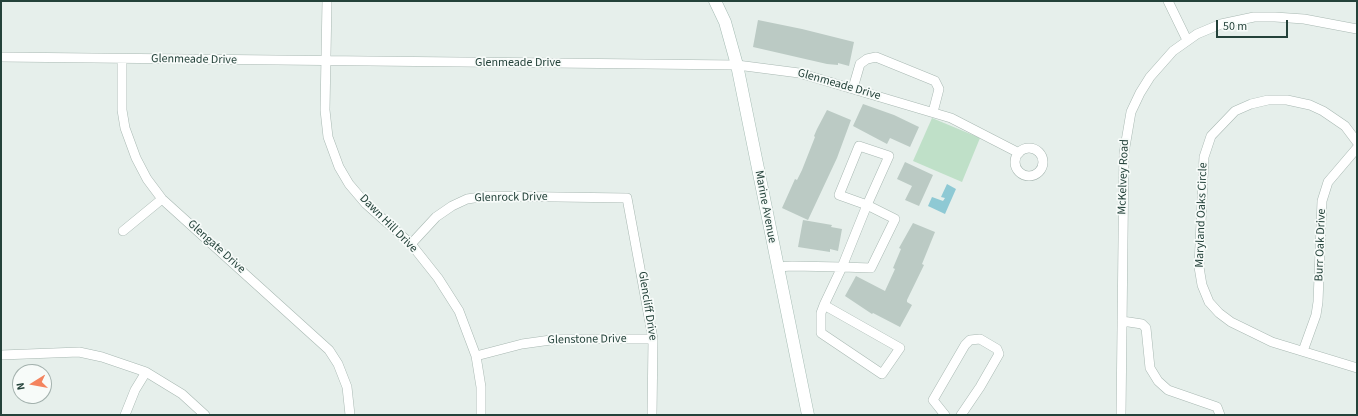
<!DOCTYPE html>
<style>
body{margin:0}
#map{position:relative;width:1358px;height:416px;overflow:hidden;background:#e6efeb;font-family:"Source Sans 3",sans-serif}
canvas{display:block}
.frame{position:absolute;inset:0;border:2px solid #24423a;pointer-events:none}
.north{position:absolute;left:12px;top:364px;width:40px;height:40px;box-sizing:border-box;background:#f7fbf9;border:1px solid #a3b1ad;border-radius:50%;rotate:259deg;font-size:11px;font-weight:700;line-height:16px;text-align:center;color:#24423a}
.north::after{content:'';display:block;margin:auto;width:14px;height:18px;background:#f4845f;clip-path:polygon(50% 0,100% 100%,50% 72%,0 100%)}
.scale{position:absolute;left:1216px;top:20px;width:72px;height:18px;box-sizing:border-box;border:2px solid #24423a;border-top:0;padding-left:5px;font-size:12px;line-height:14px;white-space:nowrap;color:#24423a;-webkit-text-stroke:3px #f7fbf9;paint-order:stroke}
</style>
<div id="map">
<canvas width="1358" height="416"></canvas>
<div class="frame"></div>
<div class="north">N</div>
<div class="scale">50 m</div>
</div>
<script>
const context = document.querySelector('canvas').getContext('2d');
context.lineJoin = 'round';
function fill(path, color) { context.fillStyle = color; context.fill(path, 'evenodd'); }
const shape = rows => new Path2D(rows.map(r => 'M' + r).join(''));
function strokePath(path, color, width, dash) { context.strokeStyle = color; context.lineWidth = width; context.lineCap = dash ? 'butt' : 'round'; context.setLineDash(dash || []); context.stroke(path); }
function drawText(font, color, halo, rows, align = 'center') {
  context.font = font + ' "Source Sans 3",sans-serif'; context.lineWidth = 3.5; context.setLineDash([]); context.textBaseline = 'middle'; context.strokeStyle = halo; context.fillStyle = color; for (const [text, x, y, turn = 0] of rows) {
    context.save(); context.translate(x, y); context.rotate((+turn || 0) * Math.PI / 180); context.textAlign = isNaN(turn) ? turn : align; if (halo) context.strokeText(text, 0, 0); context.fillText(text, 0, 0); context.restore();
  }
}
fill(shape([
 [932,118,980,138,962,182,913,161]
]), '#bfe0c8');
fill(shape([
 [947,184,956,189,945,214,928,206,932,197,943,201,945,198,941,197]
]), '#8ec9d4');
fill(shape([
 [758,20,802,29,854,42,849,66,838,63,838,65,827,64,753,47],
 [863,104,894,115,919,127,910,147,890,138,887,144,853,126],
 [827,110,851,120,837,158,808,220,782,208,795,179,797,180,802,170,815,137,814,136,817,129],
 [905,162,933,175,919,206,905,200,912,186,897,179],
 [803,220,832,225,831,227,842,229,838,251,830,249,830,252,798,247],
 [913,223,935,232,922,264,924,265,907,300,907,302,912,305,900,327,873,313,872,314,845,296,856,276,885,291,895,269,893,268,901,249,899,248]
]), '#bbcac4');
const minor = shape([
 [327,1,325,110,328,137,339,167,349,184,366,204,411,244,438,278,459,311,476,356,481,387,481,415],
 [1168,1,1187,40],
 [1,57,737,65,799,73,951,118,1019,153],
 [122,60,122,110,125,128,136,158,147,179,162,199,329,350,338,364,347,387,350,415],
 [853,88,860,64,867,59,876,57,935,81,939,89,933,112],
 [1357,142,1345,126,1323,111,1310,105,1287,100,1268,100,1251,104,1235,111,1211,136,1204,157,1199,267,1202,285,1209,302,1219,313,1231,322,1272,342,1357,368],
 '1015 162a14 14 0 1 1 28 0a14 14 0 1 1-28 0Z',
 [123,231,162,199],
 [411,244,436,217,452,206,467,199,488,196,627,198,653,339,652,415],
 [777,267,792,266,842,267,871,268,895,219,867,205,889,156,859,146,839,195,867,205,842,267,824,305,821,313,821,333,882,374,900,348,824,305],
 [1122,321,1142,324,1146,328,1150,368,1158,381,1168,390,1217,407,1220,415],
 [1303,351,1316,315,1318,302,1322,201,1328,182,1357,148],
 [1,355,79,352,102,357,146,372,182,394,205,415],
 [476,356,522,344,558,339,653,339],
 [125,415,135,390,146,372],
 [945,415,933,400,965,345,970,340,980,339,997,349,999,354,980,387,961,415],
 [1121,415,1124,153,1131,112,1140,93,1150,77,1173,51,1197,34,1221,24,1254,17,1275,17,1304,19,1357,29]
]);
const secondary = shape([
 [715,1,725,22,737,65,808,415]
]);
strokePath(minor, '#a8b8b2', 10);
strokePath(secondary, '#a4bbb3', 13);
strokePath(minor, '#fff', 9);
strokePath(secondary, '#fff', 12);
drawText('12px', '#24423a', '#f7fbf9', [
 ["Glenmeade Drive",194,60,1],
 ["Glenmeade Drive",518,63],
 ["Glenmeade Drive",839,85,16],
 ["McKelvey Road",1124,177,-88],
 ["Glenrock Drive",511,198,-1],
 ["Marine Avenue",765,207,79],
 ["Maryland Oaks Circle",1202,215,-88],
 ["Dawn Hill Drive",388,224,45],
 ["Burr Oak Drive",1321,245,-88],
 ["Glengate Drive",216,247,42],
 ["Glencliff Drive",647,306,81],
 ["Glenstone Drive",587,340,-1]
]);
</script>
